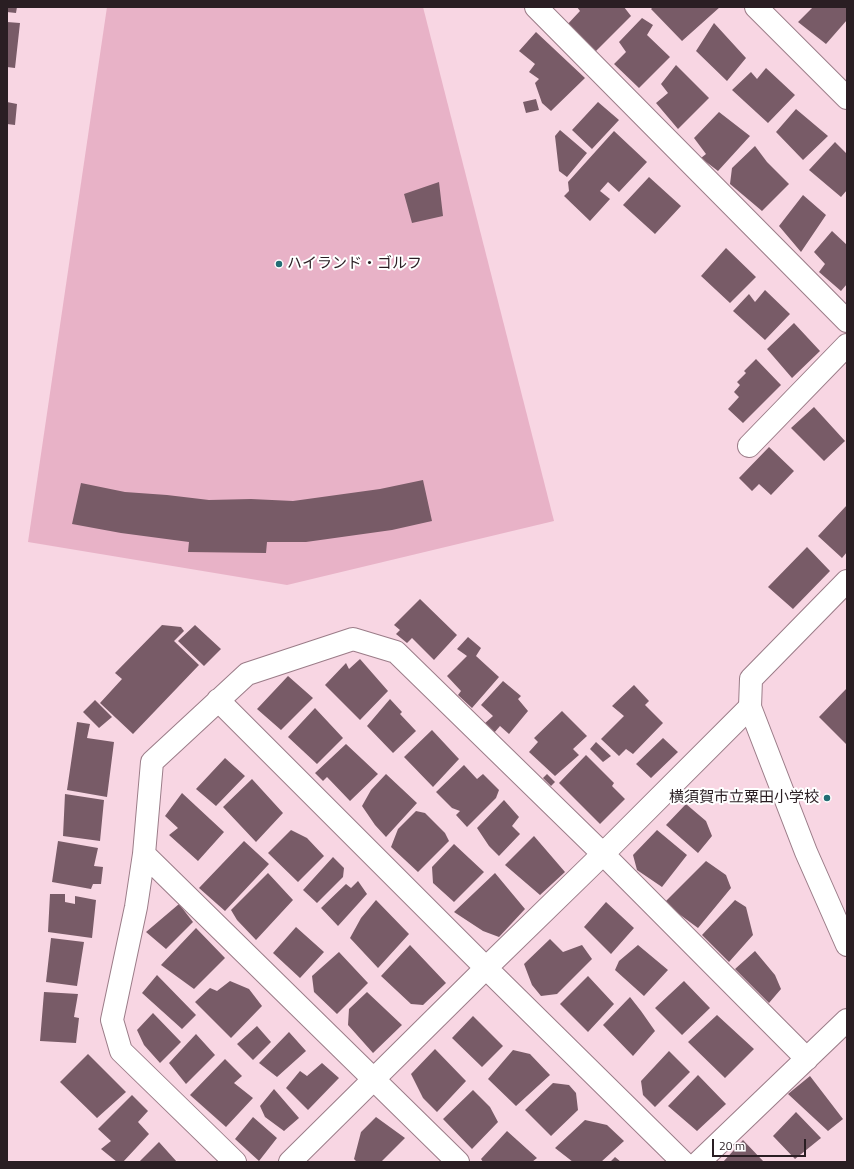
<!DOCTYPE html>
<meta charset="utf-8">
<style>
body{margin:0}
#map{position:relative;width:854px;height:1169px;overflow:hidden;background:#f8d6e3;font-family:"Titillium Web",sans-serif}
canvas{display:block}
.frame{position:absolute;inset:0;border:8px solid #2a1e23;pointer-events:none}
.scale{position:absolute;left:712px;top:1139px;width:94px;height:18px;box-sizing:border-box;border:2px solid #2a1e23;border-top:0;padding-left:5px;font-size:12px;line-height:14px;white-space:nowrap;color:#2a1e23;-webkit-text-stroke:3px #fff;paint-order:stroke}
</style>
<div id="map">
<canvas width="854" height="1169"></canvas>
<div class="frame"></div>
<div class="scale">20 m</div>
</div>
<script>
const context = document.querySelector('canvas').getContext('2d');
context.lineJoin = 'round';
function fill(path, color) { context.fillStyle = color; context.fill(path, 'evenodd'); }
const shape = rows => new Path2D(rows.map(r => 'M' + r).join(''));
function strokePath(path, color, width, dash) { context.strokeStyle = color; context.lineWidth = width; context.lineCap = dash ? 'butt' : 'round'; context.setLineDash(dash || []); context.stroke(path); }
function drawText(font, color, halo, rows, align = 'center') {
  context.font = font + ' "Titillium Web","Noto Sans JP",sans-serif'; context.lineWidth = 4; context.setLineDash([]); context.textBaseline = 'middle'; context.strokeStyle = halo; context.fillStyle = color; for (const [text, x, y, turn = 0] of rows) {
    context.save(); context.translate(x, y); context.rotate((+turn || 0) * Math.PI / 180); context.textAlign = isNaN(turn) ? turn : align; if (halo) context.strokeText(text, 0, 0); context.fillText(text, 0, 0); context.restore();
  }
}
fill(shape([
 [107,7,423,7,554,521,287,585,28,542]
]), '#e8b2c7');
fill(shape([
 [7,7,17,7,16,13,7,12],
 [577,7,624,7,631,16,595,52,565,27,580,11],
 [653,7,720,7,682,41,651,9],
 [813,7,847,8,847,20,826,44,798,22],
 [642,18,653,25,647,35,670,57,639,88,614,64,626,52,619,42],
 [7,22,20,23,15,68,7,67],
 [714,23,746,58,727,81,696,51],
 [536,32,585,78,551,111,542,103,535,83,539,79,529,72,535,64,519,51],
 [676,65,709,98,678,129,656,103,668,93,661,84],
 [766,68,795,95,768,123,732,90,751,72,757,79],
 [536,99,539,110,526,113,523,102],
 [7,102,17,104,15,125,7,124],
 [598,102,619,120,592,149,572,130],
 [796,109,828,136,803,160,776,132],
 [719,112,750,136,718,171,701,158,706,154,694,138],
 [560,130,587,153,567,177,559,171,555,136],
 [614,131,647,162,619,192,608,182,600,191,610,199,590,221,564,196,569,191,568,182],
 [835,142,847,154,847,190,841,197,809,170],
 [755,146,767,162,789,184,762,211,730,184,732,168],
 [649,177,681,206,655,234,623,205],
 [439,182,443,216,412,223,404,194],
 [803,195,826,215,801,252,779,226],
 [832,231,847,245,847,284,841,291,819,272,825,264,814,252],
 [726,248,756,277,730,303,701,276],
 [765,290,790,314,765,340,733,311,749,294,755,302],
 [794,323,820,351,792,378,767,349],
 [756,359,781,385,743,423,728,409,739,397,734,392,740,385,737,382,746,373,744,371],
 [814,407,845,441,824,461,791,428],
 [769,447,794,471,771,495,759,484,752,491,739,478],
 [423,480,432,521,392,530,306,542,267,542,266,553,188,552,189,542,121,533,72,524,81,483,125,492,167,495,209,500,251,499,293,501,380,489],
 [847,505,847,552,842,558,818,536],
 [807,547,830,571,793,609,768,587],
 [420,599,457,635,434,660,412,638,407,643,396,634,400,630,394,625],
 [162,625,181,627,184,631,174,641,199,665,133,734,100,703,122,679,115,673],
 [195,625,221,649,204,666,178,641],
 [468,637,481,648,476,656,499,677,472,708,458,695,461,691,447,676,467,656,457,649],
 [360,659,388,691,360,720,325,685,346,663,349,669],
 [288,676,313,698,281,730,257,709],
 [503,681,521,696,518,699,528,711,509,734,500,726,494,733,484,724,493,716,481,705],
 [634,685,649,701,645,705,663,723,633,754,626,749,619,756,601,739,624,716,612,706],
 [847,688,847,745,819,717],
 [390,699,402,712,400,714,416,731,393,753,367,726],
 [95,700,112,717,99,728,83,712],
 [315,708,343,738,317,764,288,737],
 [562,711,587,736,573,749,579,755,555,776,529,752,538,742,534,738],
 [77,722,90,724,87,738,114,742,107,797,67,790],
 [432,730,459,759,433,787,404,757],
 [663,738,678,752,651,778,636,764],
 [596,742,611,756,603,762,590,749],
 [346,744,378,774,350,801,327,777,323,781,315,773],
 [586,755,614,783,612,786,625,799,600,824,559,783],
 [225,758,245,776,216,806,196,789],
 [464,765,477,779,483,774,499,790,496,798,467,827,456,815,460,811,452,808,436,792],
 [386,774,417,803,386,837,375,825,362,806,371,790],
 [547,774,555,782,551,786,543,778],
 [252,779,283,813,256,842,223,807],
 [182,793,224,832,198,861,169,835,178,828,165,816],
 [65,794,104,800,100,841,63,836],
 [504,800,519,817,512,826,520,834,499,856,489,846,477,828],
 [686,804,706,821,712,836,698,853,666,825],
 [416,811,425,813,445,833,449,841,418,872,391,847,398,829],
 [291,830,307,838,324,856,298,882,268,853],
 [657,830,687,855,662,887,637,870,633,855],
 [534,836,565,872,540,895,505,865],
 [58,841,98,848,94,866,103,867,101,884,93,884,91,889,52,882],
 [244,841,269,864,225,911,199,888],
 [454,844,484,872,454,902,433,883,432,867],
 [333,857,344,868,343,877,317,903,303,890],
 [706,861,726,875,731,888,698,928,664,903],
 [268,873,293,900,256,940,237,920,231,910],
 [495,873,525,909,499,937,483,931,454,912],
 [358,881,367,894,338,926,321,908,346,884,351,888],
 [50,894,65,894,65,902,75,904,75,896,96,900,92,938,48,932],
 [376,900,409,934,378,968,350,938,361,918],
 [735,900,746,907,753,935,729,962,702,935],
 [606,902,634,928,611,954,584,927],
 [179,904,193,922,166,949,146,932],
 [296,927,324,952,300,978,273,953],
 [196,928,225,958,194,989,161,965],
 [51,938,84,942,77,986,46,982],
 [550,939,563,952,582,945,592,959,557,994,541,996,532,985,524,964],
 [410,945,446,983,423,1005,411,1004,381,976],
 [638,945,668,970,644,996,615,970,619,961],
 [755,951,775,975,781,989,769,1003,735,969],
 [339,952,368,983,337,1014,314,992,312,976],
 [157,975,196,1015,182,1029,142,993],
 [588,976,614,1004,588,1032,560,1004],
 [230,981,249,989,262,1006,231,1038,195,1002,210,988,217,991],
 [684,981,710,1008,682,1035,655,1008],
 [44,992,78,994,74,1017,79,1018,76,1043,40,1041],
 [367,992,402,1025,373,1053,348,1025,349,1009],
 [630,997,641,1011,655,1031,633,1056,603,1025],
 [153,1013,181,1042,160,1063,144,1045,137,1030],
 [717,1015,754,1049,725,1078,688,1042],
 [473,1016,503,1046,482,1067,452,1038],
 [257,1026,271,1042,253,1060,237,1044],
 [289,1032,306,1051,277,1077,259,1063],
 [196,1034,215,1055,186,1084,169,1063],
 [435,1049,466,1081,437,1112,423,1098,411,1074],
 [513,1050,530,1054,550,1075,516,1106,488,1079],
 [669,1051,690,1072,655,1107,643,1095,641,1081],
 [88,1054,126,1092,97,1118,60,1082],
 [225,1059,242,1076,234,1083,253,1098,226,1127,190,1095],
 [322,1063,339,1078,308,1110,286,1088,300,1071,307,1076],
 [698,1075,726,1104,697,1131,668,1106],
 [810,1076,843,1119,828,1131,788,1094],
 [553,1083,569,1085,576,1093,578,1110,551,1136,525,1110],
 [274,1089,299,1118,284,1131,265,1117,260,1106],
 [473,1090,490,1107,498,1122,472,1149,443,1119],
 [132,1095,148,1111,138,1122,149,1134,123,1162,117,1162,101,1149,111,1141,98,1129],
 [796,1112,821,1138,795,1159,773,1136],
 [253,1117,277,1138,259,1161,235,1139],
 [376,1117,405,1138,381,1162,357,1162,354,1159,361,1132],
 [585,1120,607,1125,624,1141,601,1162,573,1162,555,1148],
 [507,1131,537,1158,532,1162,483,1162,481,1159],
 [743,1140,764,1162,723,1162],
 [159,1142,177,1162,139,1162],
 [615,1157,621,1162,610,1162]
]), '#785b67');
const minor = shape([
 [536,7,847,321],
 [756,7,847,98],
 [749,446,847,345],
 [218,700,486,968,683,1162],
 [144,854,458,1162],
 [235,1162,121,1051,112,1020,136,907,144,854,152,762,247,674,353,639,396,652,603,854,807,1059],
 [290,1162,486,968,603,854,750,707],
 [699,1162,847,1020]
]);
const tertiary = shape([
 [847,581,751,679,750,707,806,852,847,945]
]);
strokePath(minor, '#9b7c88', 24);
strokePath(tertiary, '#9b7c88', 24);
strokePath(minor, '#fff', 22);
strokePath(tertiary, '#fff', 22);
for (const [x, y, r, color] of [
 [279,264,4,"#226d74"],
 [827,798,4,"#226d74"]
]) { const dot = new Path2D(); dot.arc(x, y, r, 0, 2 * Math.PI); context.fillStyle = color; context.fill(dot); strokePath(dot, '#fff', 1.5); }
drawText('15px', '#2a1e23', '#fff', [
 ["ハイランド・ゴルフ",287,264],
 ["横須賀市立粟田小学校",819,798,"right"]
], 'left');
</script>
